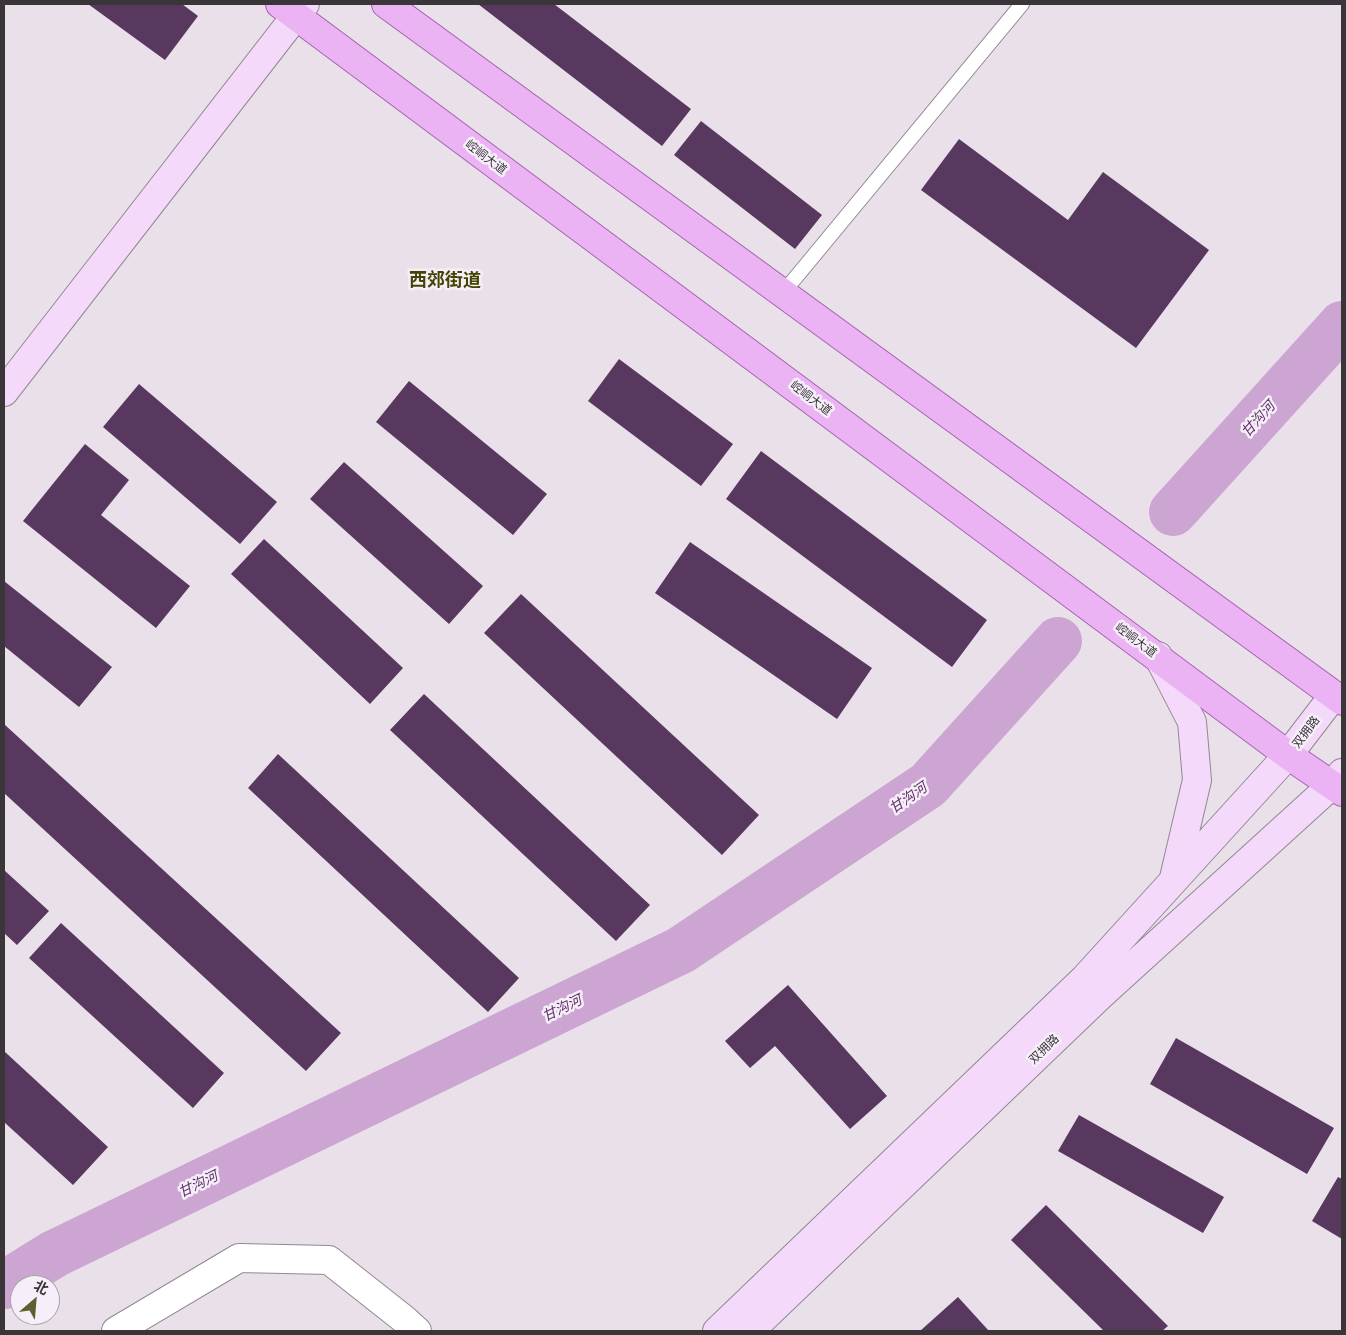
<!DOCTYPE html>
<meta charset="utf-8">
<style>
body{margin:0}
#map{position:relative;width:1346px;height:1335px;overflow:hidden;background:#e9e0ea;font-family:Barlow,"Noto Sans SC",sans-serif}
canvas{display:block}
.frame{position:absolute;inset:0;border:5px solid #393539;pointer-events:none}
.north{position:absolute;left:10px;top:1275px;width:50px;height:50px;box-sizing:border-box;background:#f6eef8;border:1px solid #aaa4ac;border-radius:50%;rotate:27deg;font-size:14px;font-weight:700;line-height:20px;text-align:center;color:#393539}
.north::after{content:'';display:block;margin:auto;width:18px;height:22px;background:#5d602e;clip-path:polygon(50% 0,100% 100%,50% 72%,0 100%)}
</style>
<div id="map">
<canvas width="1346" height="1335"></canvas>
<div class="frame"></div>
<div class="north">北</div>
</div>
<script>
const context = document.querySelector('canvas').getContext('2d');
context.lineJoin = 'round';
const shape = rows => new Path2D(rows.map(r => 'M' + r).join(''));
function strokePath(path, color, width, dash) { context.strokeStyle = color; context.lineWidth = width; context.lineCap = dash ? 'butt' : 'round'; context.setLineDash(dash || []); context.stroke(path); }
function fill(path, color) { context.fillStyle = color; context.fill(path, 'evenodd'); }
function drawText(font, color, halo, rows, align = 'center') {
  context.font = font + ' Barlow,"Noto Sans SC",sans-serif'; context.lineWidth = 5; context.setLineDash([]); context.textBaseline = 'middle'; context.strokeStyle = halo; context.fillStyle = color; for (const [text, x, y, turn = 0] of rows) {
    context.save(); context.translate(x, y); context.rotate((+turn || 0) * Math.PI / 180); context.textAlign = isNaN(turn) ? turn : align; if (halo) context.strokeText(text, 0, 0); context.fillText(text, 0, 0); context.restore();
  }
}
strokePath(shape([
 [1173,512,1342,325],
 [4,1285,54,1254,681,950,928,785,1058,641]
]), '#cca5d2', 48);
fill(shape([
 [88,4,182,4,198,16,165,60],
 [478,4,554,4,691,109,662,146],
 [701,121,822,215,795,249,674,155],
 [959,139,1068,220,1103,172,1209,250,1136,348,921,190],
 [619,359,733,444,701,486,588,401],
 [409,381,547,494,513,535,376,422],
 [139,384,277,502,240,544,103,427],
 [85,444,129,480,101,515,190,586,156,628,23,521],
 [761,451,987,620,952,667,726,499],
 [344,462,483,586,449,624,310,499],
 [264,539,403,668,370,704,231,574],
 [690,542,872,668,837,719,655,593],
 [4,581,112,667,79,707,4,646],
 [521,594,759,815,722,855,484,633],
 [424,694,650,905,616,941,390,730],
 [4,724,341,1033,306,1071,4,793],
 [278,754,519,978,488,1012,248,788],
 [4,870,49,911,17,945,4,933],
 [61,923,224,1073,193,1108,29,958],
 [788,985,887,1096,850,1129,775,1046,750,1068,725,1041],
 [1176,1038,1334,1128,1307,1174,1150,1084],
 [4,1051,108,1147,73,1185,4,1122],
 [1079,1115,1224,1197,1203,1233,1058,1151],
 [1338,1177,1342,1179,1342,1239,1312,1221],
 [1046,1205,1168,1326,1162,1331,1104,1331,1011,1240],
 [958,1297,989,1331,920,1331]
]), '#59385f');
const lane = shape([
 [782,294,1022,4]
]);
const street = shape([
 [116,1331,239,1258,329,1260,405,1320,417,1331]
]);
const secondary = shape([
 [4,392,305,4],
 [1158,656,1192,722,1197,780,1174,878],
 [717,1331,1085,978,1288,755,1334,695],
 [750,1331,1101,995,1332,785,1342,773]
]);
const primary = shape([
 [280,4,1288,755,1342,792],
 [386,4,1342,701]
]);
strokePath(lane, '#908892', 16);
strokePath(street, '#908892', 30);
strokePath(secondary, '#908892', 30);
strokePath(primary, '#a465ae', 30);
strokePath(lane, '#fff', 14);
strokePath(street, '#fff', 28);
strokePath(secondary, '#f5d9fa', 28);
strokePath(primary, '#ebb2f4', 28);
drawText('12px', '#393539', '#f6eef8', [
 ["崆峒大道",486,157,37],
 ["崆峒大道",811,398,37],
 ["崆峒大道",1136,640,37],
 ["双拥路",1306,732,-53],
 ["双拥路",1044,1049,-44]
]);
drawText('italic 14px', '#603068', '#f6eef8', [
 ["甘沟河",1258,419,-48],
 ["甘沟河",908,798,-35],
 ["甘沟河",562,1008,-26],
 ["甘沟河",198,1184,-26]
]);
drawText('bold 18px', '#434505', '#f6eef8', [
 ["西郊街道",445,280]
]);
</script>
